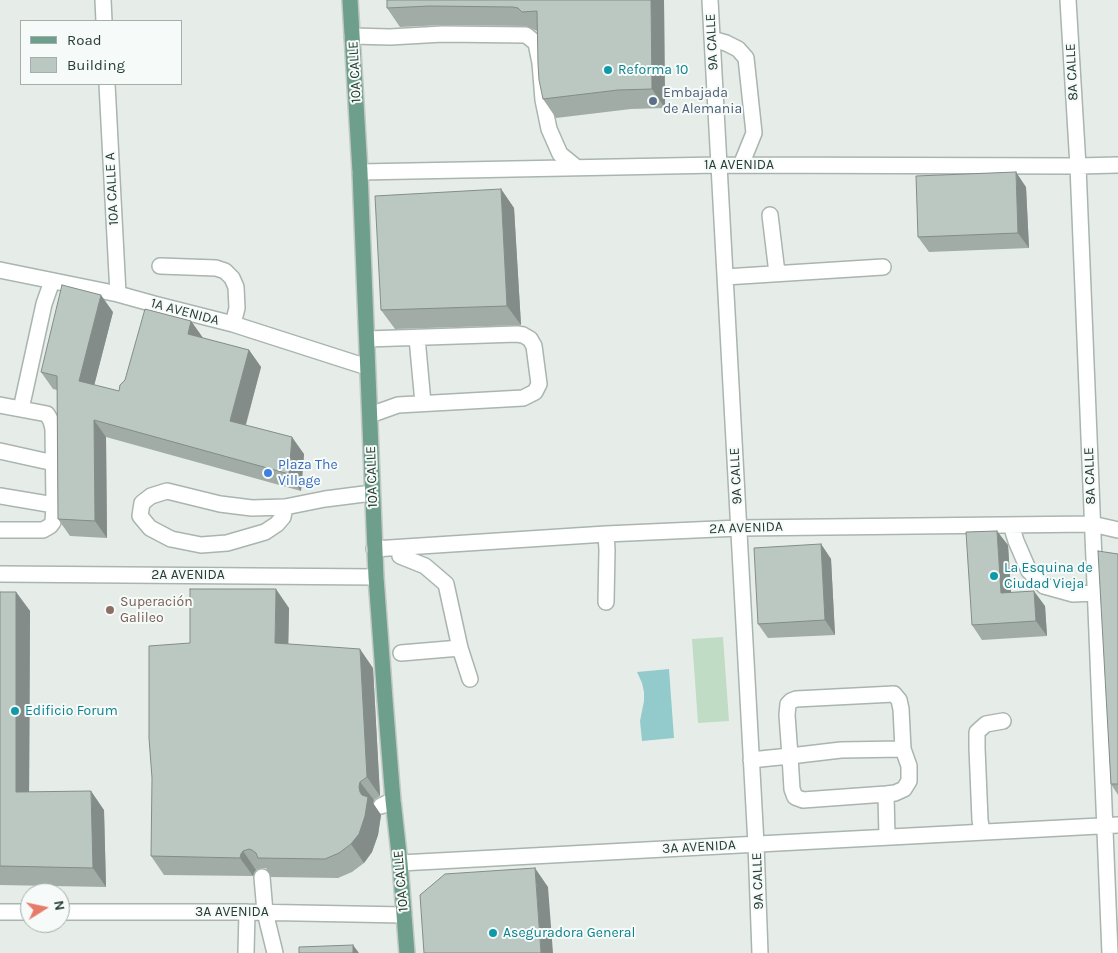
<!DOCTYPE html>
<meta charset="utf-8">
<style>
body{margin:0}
#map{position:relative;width:1118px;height:953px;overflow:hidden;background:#e6ede9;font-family:Karla,sans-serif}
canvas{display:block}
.legend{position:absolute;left:20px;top:20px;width:162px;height:65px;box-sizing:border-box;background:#f6faf8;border:1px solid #a3afaa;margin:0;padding:6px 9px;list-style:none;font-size:15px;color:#263e35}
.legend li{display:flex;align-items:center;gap:10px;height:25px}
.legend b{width:25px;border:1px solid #a3afaa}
.north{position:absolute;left:20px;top:883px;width:50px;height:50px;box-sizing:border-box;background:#f6faf8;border:1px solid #a3afaa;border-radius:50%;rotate:80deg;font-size:14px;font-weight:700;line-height:20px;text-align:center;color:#263e35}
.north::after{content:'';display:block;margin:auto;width:18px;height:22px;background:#e77b6a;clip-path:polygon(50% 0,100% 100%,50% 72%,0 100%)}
</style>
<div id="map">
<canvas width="1118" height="953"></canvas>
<ul class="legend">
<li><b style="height:6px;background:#6e9f8d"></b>Road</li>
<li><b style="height:14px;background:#bbc8c2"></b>Building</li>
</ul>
<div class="north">N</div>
</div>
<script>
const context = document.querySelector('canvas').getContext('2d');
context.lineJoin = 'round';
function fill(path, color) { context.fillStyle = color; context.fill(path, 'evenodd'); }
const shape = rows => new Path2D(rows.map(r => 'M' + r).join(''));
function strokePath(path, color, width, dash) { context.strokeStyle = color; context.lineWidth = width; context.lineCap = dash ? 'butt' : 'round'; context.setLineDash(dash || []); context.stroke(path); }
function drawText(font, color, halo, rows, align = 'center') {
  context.font = font + ' Karla,sans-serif'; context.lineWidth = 4; context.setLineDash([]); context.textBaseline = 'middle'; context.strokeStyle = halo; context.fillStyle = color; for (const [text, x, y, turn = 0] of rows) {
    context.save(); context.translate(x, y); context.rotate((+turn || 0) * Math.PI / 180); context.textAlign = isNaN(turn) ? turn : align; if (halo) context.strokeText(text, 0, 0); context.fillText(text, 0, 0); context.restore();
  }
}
fill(shape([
 [723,637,729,721,698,723,692,639]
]), '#c1dcc5');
fill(shape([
 [669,669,674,738,642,741,640,721,644,701,644,692,642,683,637,672]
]), '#93cbcd');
const minor = shape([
 [103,0,104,21],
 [710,0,756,844,760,953],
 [1068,0,1078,166,1110,953],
 [352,36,390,37,443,34,526,35,536,43,540,63,543,100,549,129,560,154,576,167],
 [712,39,726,43,738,49,746,58,754,133,741,165],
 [107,84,118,294],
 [360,172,718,165,1078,166,1118,165],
 [770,215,777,273],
 [160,266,216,268,225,271,232,278,236,287,237,308,233,324],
 [0,270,118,294,154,304,233,324,367,367],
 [725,277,883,267],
 [417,338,423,403],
 [367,339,517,334,523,335,530,339,534,346,539,384,535,392,523,398,398,405,370,415],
 [0,405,47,414,51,421,53,429,54,505,0,496],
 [21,409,44,304,52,281],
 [0,451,54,463],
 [285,507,283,517,277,524,265,532,227,543,201,545,171,539,150,528,140,516,142,503,151,496,167,491,220,504,252,508,285,507,325,499,372,493],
 [1011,525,1016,541,1029,571,1044,586,1073,594,1095,593],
 [0,530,43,530,50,526,53,522,54,505],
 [374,549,606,534,739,528,1092,524,1118,530],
 [400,556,425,566,446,584,460,648,470,679],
 [0,574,376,577],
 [606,602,607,550,606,534],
 [401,653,460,648],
 [751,760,770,758,790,756,841,750,903,749,909,766,909,781,904,789,895,793,886,794,803,800,795,797,792,789,790,756,787,715,788,704,791,701,796,699,894,694,899,700,901,709,903,749],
 [886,794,887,837],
 [381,806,393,800],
 [982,832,980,820,977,748,977,732,986,724,1003,721],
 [400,863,1118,825],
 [262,877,265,912,275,953],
 [0,912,30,912],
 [60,912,247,912,404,915],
 [246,953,247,912]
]);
const major = shape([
 [350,0,360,172,376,577,385,700,393,800,400,863,407,953]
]);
strokePath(minor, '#a9b5af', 18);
strokePath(major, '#c2c9c6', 18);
strokePath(minor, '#fff', 15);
strokePath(major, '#6e9f8d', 15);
fill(shape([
 [387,0,664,0,665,108,631,109,556,118,543,99,537,31,526,26,443,25,400,27,387,8],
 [1026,187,1029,248,929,252,918,237],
 [501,189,514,208,521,325,395,329,381,310],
 [113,312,94,385,119,391,191,321,203,338,249,350,261,367,246,425,304,454,301,491,106,437,107,538,70,536,58,519,57,390,53,389,41,372],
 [821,544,831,559,835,635,768,638,758,624],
 [1008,545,1011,592,1045,606,1047,636,982,640,972,625],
 [1118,554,1118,795,1111,784],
 [0,592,16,592,30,611,29,792,104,810,106,887,0,885],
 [289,608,288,644,373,668,380,796,374,800,373,803,381,815,378,835,372,852,364,863,352,872,338,878,271,877,266,868,262,868,256,870,254,873,253,876,164,875,151,856]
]), '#a1aca7');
fill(shape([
 [651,0,664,0,665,108,652,89],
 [1016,172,1026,187,1029,248,1018,233],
 [501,189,514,208,521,325,507,306],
 [101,295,113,312,91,398,79,381],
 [191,321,203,338,188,334],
 [249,350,261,367,242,438,230,421],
 [94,420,106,437,107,538,95,521],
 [292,437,304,454,301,491,289,474],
 [997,531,1008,545,1012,608,1001,593],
 [821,544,831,559,835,635,825,620],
 [276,589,289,608,288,662,275,643],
 [1034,591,1045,606,1047,636,1036,621],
 [16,592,30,611,29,811,16,792],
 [360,649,373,668,380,796,367,777],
 [360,782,374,800,373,803,381,815,378,835,372,852,364,863,351,844,359,787],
 [91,791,104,810,106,887,93,868],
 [243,851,256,870,254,873,253,876,240,858,241,854],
 [535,868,548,887,553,953,541,953],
 [353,945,359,953,353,953]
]), '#838c88');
const building = shape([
 [387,0,651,0,652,89,618,90,543,99,539,80,538,64,537,11,522,12,518,8,513,7,430,6,387,8,387,0],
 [1016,172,1018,233,918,237,916,176,1016,172],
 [501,189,507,306,381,310,375,196,501,189],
 [62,285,101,295,79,381,119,391,120,385,125,380,145,309,191,321,188,334,249,350,230,421,292,437,289,474,94,420,95,521,58,519,57,376,41,372,62,285],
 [997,531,1001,593,1034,591,1036,621,972,625,966,532,997,531],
 [821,544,825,620,758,624,754,548,821,544],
 [1098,551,1118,554,1118,784,1111,784,1098,551],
 [190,589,276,589,275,643,360,649,367,777,360,782,359,787,360,792,362,795,368,797,365,816,359,834,351,844,339,853,325,859,258,858,256,853,252,850,249,849,243,851,241,854,240,858,151,856,152,778,149,738,149,646,190,643,190,589],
 [0,592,16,592,16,792,91,791,93,868,0,866,0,592],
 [535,868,541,953,424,953,420,895,445,874,535,868],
 [353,945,353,953,299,953,299,947,353,945]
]);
fill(building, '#bbc8c2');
strokePath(building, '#838c88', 1);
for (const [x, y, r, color] of [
 [608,70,5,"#0f9aa8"],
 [653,101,5,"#5c6f8a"],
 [268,473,5,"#3f7fe0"],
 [994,576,5,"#0f9aa8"],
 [110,610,5,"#8d6e63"],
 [15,711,5,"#0f9aa8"],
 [493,933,5,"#0f9aa8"]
]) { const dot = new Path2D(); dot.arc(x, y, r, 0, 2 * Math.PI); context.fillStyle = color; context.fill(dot); strokePath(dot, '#f6faf8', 2); }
drawText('14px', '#263e35', '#f6faf8', [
 ["9A CALLE",712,42,-93],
 ["10A CALLE",355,72,-93],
 ["8A CALLE",1072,72,-93],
 ["1A AVENIDA",739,165],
 ["10A CALLE A",112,189,-93],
 ["1A AVENIDA",185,312,15],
 ["9A CALLE",736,476,-93],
 ["8A CALLE",1090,476,-92],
 ["10A CALLE",372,477,-92],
 ["2A AVENIDA",746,528,-2],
 ["2A AVENIDA",188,575],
 ["3A AVENIDA",699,847,-3],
 ["10A CALLE",401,881,-95],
 ["9A CALLE",758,881,-92],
 ["3A AVENIDA",232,912]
]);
drawText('14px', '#0d838f', '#f6faf8', [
 ["Reforma 10",618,70],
 ["La Esquina de",1004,568],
 ["Ciudad Vieja",1004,584],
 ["Edificio Forum",25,711],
 ["Aseguradora General",503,933]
], 'left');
drawText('14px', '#4e5e75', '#f6faf8', [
 ["Embajada",663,93],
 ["de Alemania",663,109]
], 'left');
drawText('14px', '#366cbe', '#f6faf8', [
 ["Plaza The",278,465],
 ["Village",278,481]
], 'left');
drawText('14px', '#785e54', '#f6faf8', [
 ["Superación",120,602],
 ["Galileo",120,618]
], 'left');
</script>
